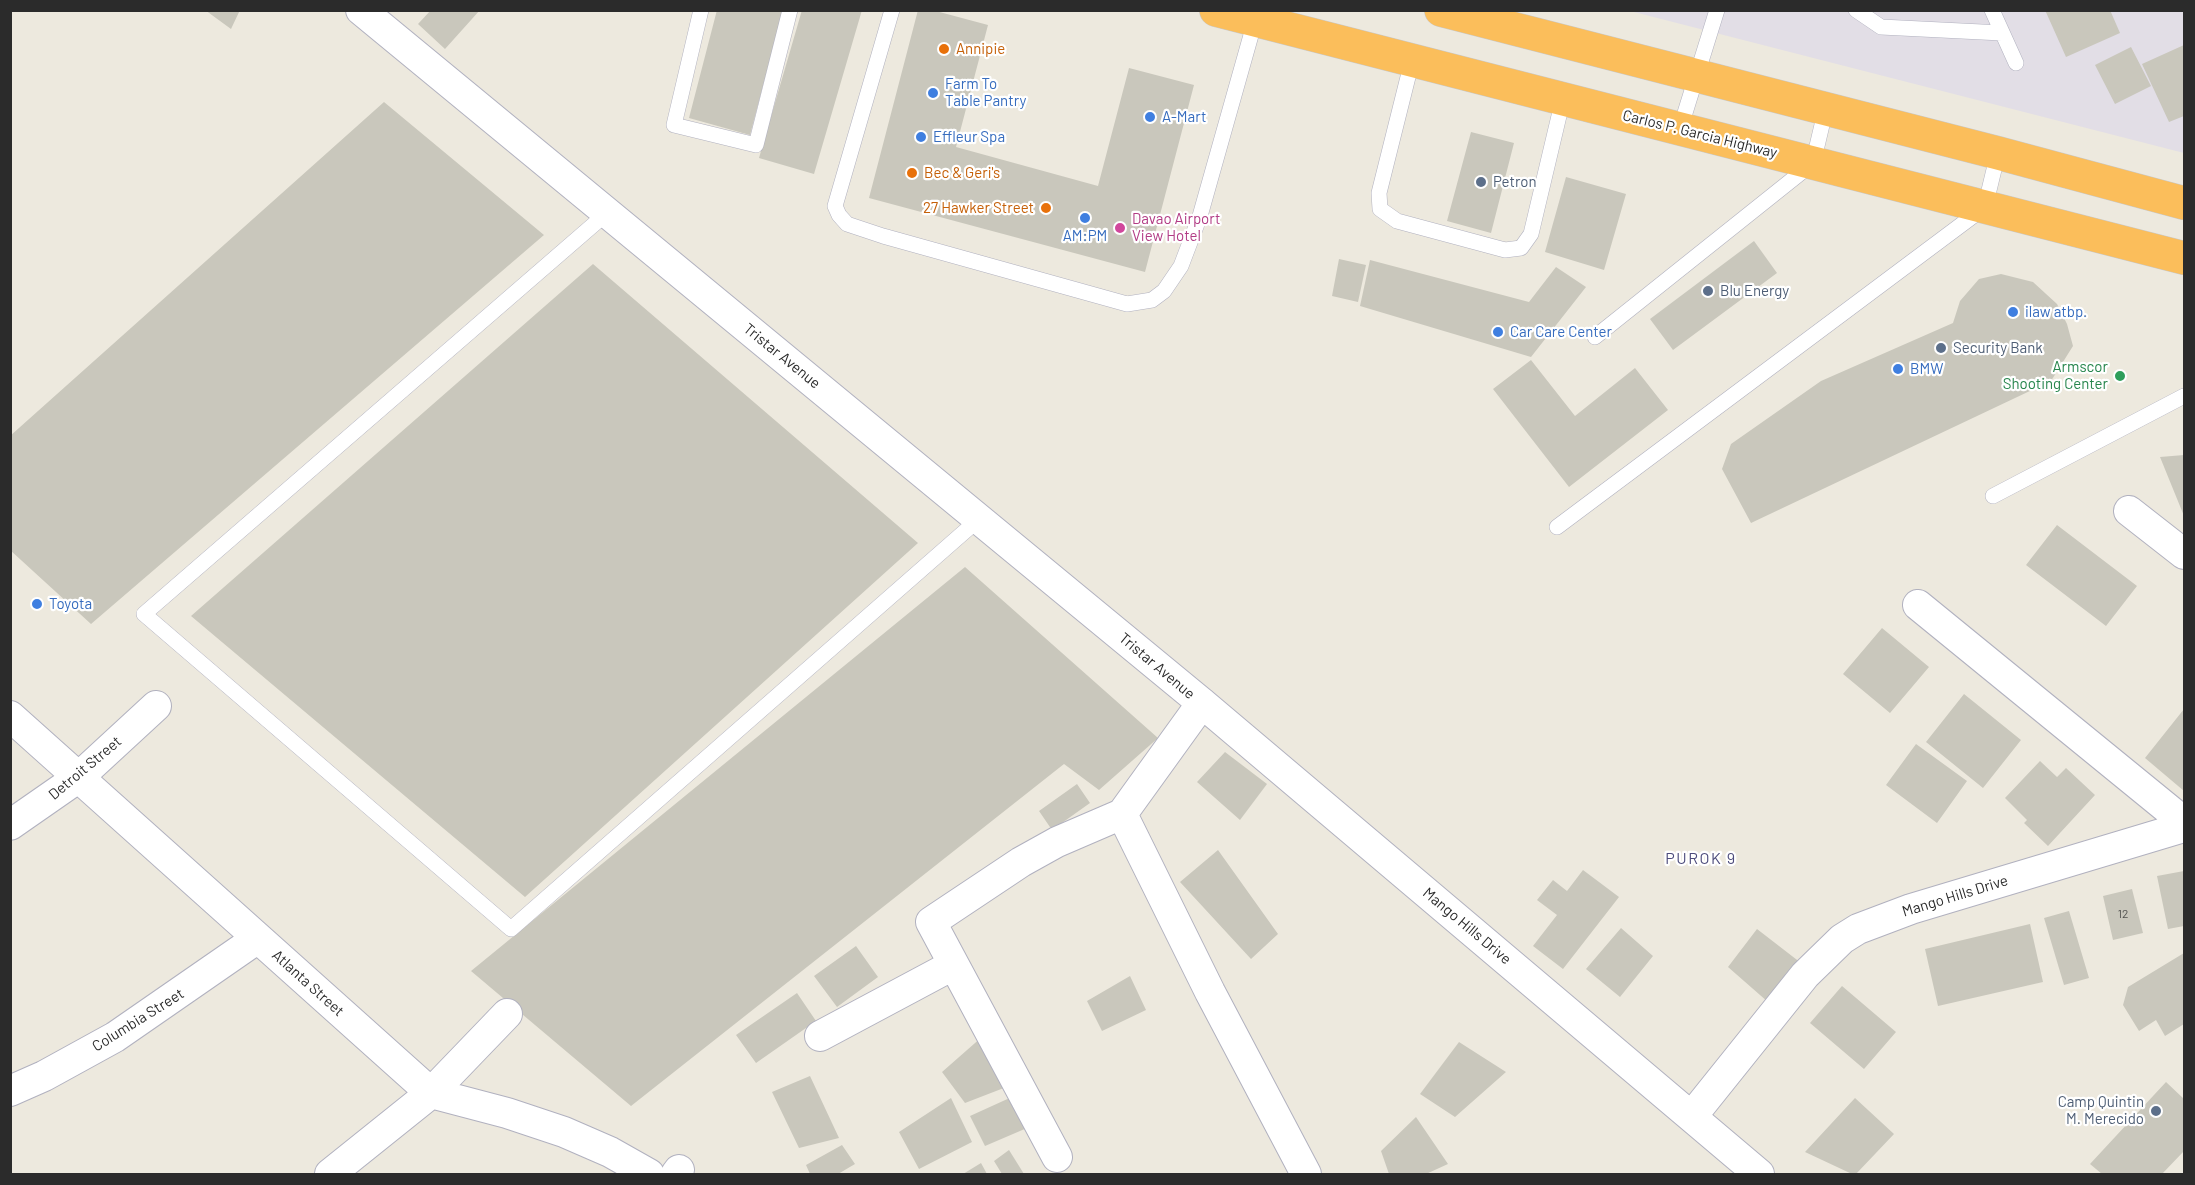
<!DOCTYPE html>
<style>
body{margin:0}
#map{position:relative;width:2195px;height:1185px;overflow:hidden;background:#ede9de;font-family:Barlow,sans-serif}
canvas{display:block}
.frame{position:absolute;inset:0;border:12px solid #2b2b2b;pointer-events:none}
</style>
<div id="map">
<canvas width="2195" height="1185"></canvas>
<div class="frame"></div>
</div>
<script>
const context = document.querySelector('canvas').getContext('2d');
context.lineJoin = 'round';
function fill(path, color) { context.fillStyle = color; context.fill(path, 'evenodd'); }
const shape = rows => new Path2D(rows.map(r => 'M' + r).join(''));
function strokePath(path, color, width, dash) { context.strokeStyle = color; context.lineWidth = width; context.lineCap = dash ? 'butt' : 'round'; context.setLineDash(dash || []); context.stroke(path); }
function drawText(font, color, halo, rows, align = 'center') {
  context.font = font + ' Barlow,sans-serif'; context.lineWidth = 4.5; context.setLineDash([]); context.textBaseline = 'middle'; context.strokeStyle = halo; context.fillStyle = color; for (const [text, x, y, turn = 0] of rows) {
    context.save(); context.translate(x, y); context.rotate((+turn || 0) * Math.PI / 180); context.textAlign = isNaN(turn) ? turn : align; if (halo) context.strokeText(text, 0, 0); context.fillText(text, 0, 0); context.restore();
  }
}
fill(shape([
 [1630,11,2184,11,2184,153]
]), '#e2dee6');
fill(shape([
 [205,10,240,10,231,29],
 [431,10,480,10,445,49,418,24],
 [717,10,783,10,750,135,689,118],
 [802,10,862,10,814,174,759,158],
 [918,10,932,10,988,25,956,147,1098,186,1129,68,1194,85,1145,272,869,198],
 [2045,10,2110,10,2120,33,2066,57],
 [2184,45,2184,116,2169,122,2142,64],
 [2131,47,2151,86,2115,104,2095,65],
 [384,102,544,235,91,624,10,550,10,436],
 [1471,132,1514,143,1491,233,1447,221],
 [1566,177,1626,194,1604,270,1545,252],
 [1754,241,1777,273,1673,350,1650,319],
 [1339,259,1366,265,1358,302,1332,296],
 [1370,260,1529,302,1556,267,1586,287,1531,357,1360,306],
 [593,264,918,543,525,897,191,616],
 [2001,274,2033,282,2057,304,2067,324,2073,346,2051,381,1751,523,1722,469,1731,444,1821,381,1953,323,1960,301,1979,279],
 [1531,360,1575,416,1635,368,1668,410,1569,487,1493,389],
 [2184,455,2184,516,2160,457],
 [2057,525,2137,586,2106,626,2026,565],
 [965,567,1158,738,1099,790,1064,764,631,1106,471,971],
 [1882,628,1929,667,1890,713,1843,674],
 [1964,694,2021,740,1983,788,1926,742],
 [2184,709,2184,791,2145,758],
 [1916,744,1967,781,1937,823,1886,785],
 [1225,752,1267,784,1240,820,1197,782],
 [2040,761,2057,777,2066,768,2095,795,2048,846,2024,823,2027,820,2005,798],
 [1077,784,1090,803,1052,830,1039,811],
 [1218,850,1278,934,1251,959,1180,882],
 [1583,870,1619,897,1563,969,1533,946,1557,915,1537,900,1553,880,1567,891],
 [2184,871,2184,926,2168,929,2157,876],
 [2132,889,2143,933,2113,940,2103,896],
 [2069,911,2089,978,2064,985,2044,918],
 [2030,924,2043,982,1938,1006,1925,949],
 [1621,928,1653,956,1620,997,1586,969],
 [1757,929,1801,963,1768,1002,1728,967],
 [856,946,878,977,837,1007,814,976],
 [2184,953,2184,1024,2165,1036,2156,1020,2139,1031,2123,1005,2128,987],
 [1130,976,1146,1010,1102,1031,1087,1001],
 [1842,986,1896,1032,1864,1069,1810,1023],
 [797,993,816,1021,756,1063,736,1035],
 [983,1036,1009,1086,965,1103,942,1072],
 [1459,1042,1506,1072,1455,1117,1420,1094],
 [810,1076,839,1138,799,1148,772,1092],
 [2166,1082,2184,1099,2184,1151,2162,1174,2102,1174,2090,1164],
 [1014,1096,1027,1128,985,1146,970,1116],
 [951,1098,972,1142,919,1169,899,1132],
 [1855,1098,1894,1134,1856,1174,1852,1174,1805,1152],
 [1416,1117,1448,1164,1426,1174,1389,1174,1381,1151],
 [842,1145,855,1164,838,1174,810,1174,806,1165],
 [1009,1150,1024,1174,1002,1174,994,1161],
 [981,1163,987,1174,963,1174]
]), '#c9c7bc');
const lane = shape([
 [701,10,674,125,756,145,790,10],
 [892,10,835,206,839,215,847,224,883,236,1127,304,1152,300,1164,291,1181,266,1200,216,1255,21],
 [1856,10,1881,27,2002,33],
 [1992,10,2016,63],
 [1412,61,1379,193,1380,209,1397,221,1505,250,1521,248,1531,234,1563,99],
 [1680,129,1717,10],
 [607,213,144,614,511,929,979,519],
 [1595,337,1813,163,1826,108],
 [1993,496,2184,396],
 [1557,527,1985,207,1998,153]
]);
const street = shape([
 [361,10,1202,703,1759,1174],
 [2129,511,2184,554],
 [1918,605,2184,822],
 [10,716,431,1093,507,1113,564,1132,610,1152,649,1174],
 [1122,814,1210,992,1306,1174],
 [1122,814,1202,703],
 [10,825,79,777,156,706],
 [820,1036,953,965],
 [10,1091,44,1076,115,1037,258,938],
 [1692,1116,1805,975,1842,939,1858,929,1911,909,2184,827],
 [1057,1157,931,922,1021,862,1057,842,1122,814],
 [330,1174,431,1093,507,1014],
 [676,1174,679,1170]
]);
const highway = shape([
 [1216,10,2184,258],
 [1441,10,1998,153,2184,203]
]);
strokePath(lane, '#b1b1bf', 16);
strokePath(street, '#b1b1bf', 32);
strokePath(highway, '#c8c8c8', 34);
strokePath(lane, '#fff', 15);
strokePath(street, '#fff', 30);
strokePath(highway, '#fbbe5b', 33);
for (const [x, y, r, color] of [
 [944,49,6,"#e8710a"],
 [933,93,6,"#3f7fe0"],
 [1150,117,6,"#3f7fe0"],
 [921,137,6,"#3f7fe0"],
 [912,173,6,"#e8710a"],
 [1481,182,6,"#5c6f8a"],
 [1046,208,6,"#e8710a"],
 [1085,218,6,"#3f7fe0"],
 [1120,228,6,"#d1479c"],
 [1708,291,6,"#5c6f8a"],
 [2013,312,6,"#3f7fe0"],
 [1498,332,6,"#3f7fe0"],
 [1941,348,6,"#5c6f8a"],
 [1898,369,6,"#3f7fe0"],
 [2120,376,6,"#2e9e5b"],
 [37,604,6,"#3f7fe0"],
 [2156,1111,6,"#5c6f8a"]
]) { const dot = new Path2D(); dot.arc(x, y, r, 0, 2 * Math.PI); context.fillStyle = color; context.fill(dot); strokePath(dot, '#fff', 2); }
drawText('12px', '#52524f', null, [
 ["12",2123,914]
]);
drawText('15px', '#c56008', '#fff', [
 ["Annipie",956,49],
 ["Bec & Geri's",924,173],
 ["27 Hawker Street",1034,208,"right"]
], 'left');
drawText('15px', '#366cbe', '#fff', [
 ["Farm To",945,84],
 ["Table Pantry",945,101],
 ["A-Mart",1162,117],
 ["Effleur Spa",933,137],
 ["AM:PM",1085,236,"center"],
 ["ilaw atbp.",2025,312],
 ["Car Care Center",1510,332],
 ["BMW",1910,369],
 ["Toyota",49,604]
], 'left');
drawText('15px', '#2b2b2b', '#fff', [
 ["Carlos P. Garcia Highway",1700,134,14],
 ["Tristar Avenue",782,356,39],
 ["Tristar Avenue",1157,666,40],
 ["Detroit Street",85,768,-40],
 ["Mango Hills Drive",1955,896,-17],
 ["Mango Hills Drive",1467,926,40],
 ["Atlanta Street",308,983,42],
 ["Columbia Street",138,1020,-32]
]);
drawText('15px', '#4e5e75', '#fff', [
 ["Petron",1493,182],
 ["Blu Energy",1720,291],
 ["Security Bank",1953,348],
 ["Camp Quintin",2144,1102,"right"],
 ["M. Merecido",2144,1119,"right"]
], 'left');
drawText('15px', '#b23c85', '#fff', [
 ["Davao Airport",1132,219],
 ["View Hotel",1132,236]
], 'left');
drawText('15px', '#27864d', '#fff', [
 ["Armscor",2108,367],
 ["Shooting Center",2108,384]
], 'right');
context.letterSpacing = '1.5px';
drawText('16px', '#4d4c7c', '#fff', [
 ["PUROK 9",1701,859]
]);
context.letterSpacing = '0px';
</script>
